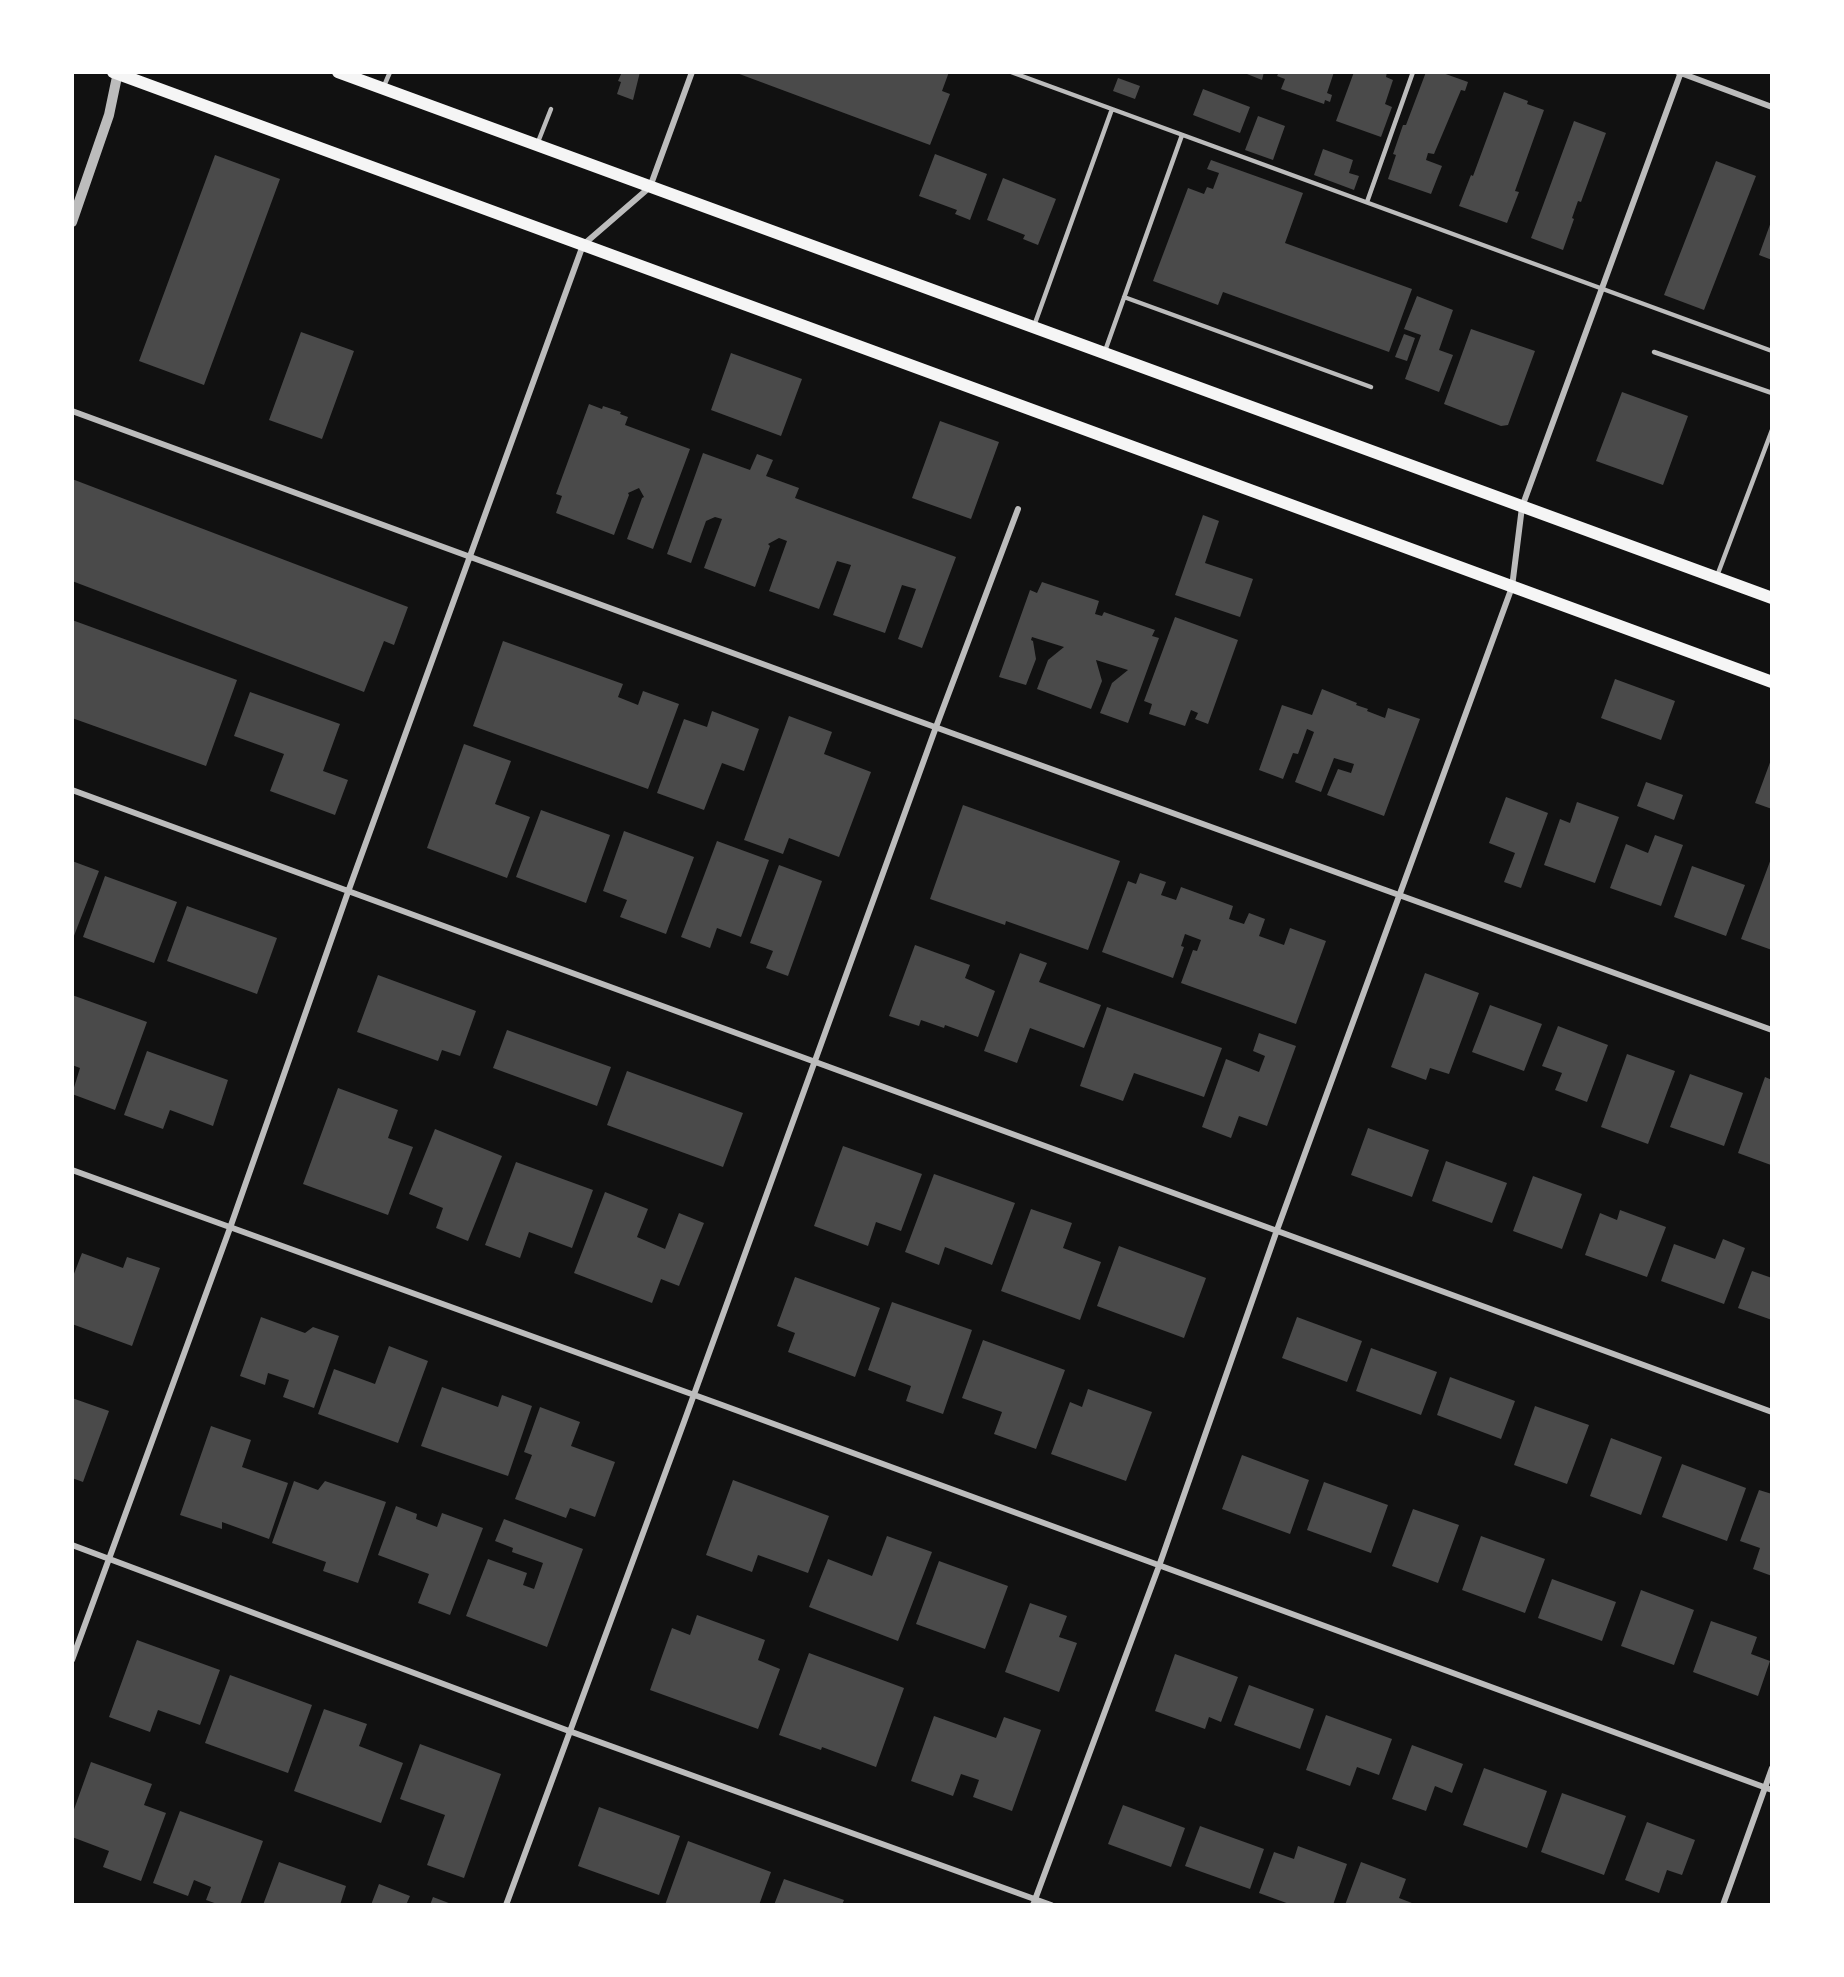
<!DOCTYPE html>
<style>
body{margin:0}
#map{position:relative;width:1844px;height:1977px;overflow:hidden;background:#111;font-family:"Roboto Serif",serif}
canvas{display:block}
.frame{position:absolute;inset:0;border:74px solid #fff;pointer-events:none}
</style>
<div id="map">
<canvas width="1844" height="1977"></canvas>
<div class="frame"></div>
</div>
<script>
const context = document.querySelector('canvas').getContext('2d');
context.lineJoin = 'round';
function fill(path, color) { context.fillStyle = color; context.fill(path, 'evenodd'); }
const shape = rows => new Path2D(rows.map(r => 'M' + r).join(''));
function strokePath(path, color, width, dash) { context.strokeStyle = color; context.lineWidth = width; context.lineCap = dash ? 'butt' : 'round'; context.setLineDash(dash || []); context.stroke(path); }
fill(shape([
 [622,72,640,72,633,100,617,94,621,82,618,81],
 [734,72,949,72,942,91,950,94,930,145],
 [1242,72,1264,72,1262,80],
 [1279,72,1334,72,1327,93,1332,95,1330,102,1325,100,1324,104,1281,89,1285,79,1277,76],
 [1354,72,1387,72,1386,77,1393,80,1385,104,1392,107,1381,137,1336,121],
 [1426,72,1440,72,1468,82,1465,91,1461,90,1434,154,1428,153,1426,160,1442,166,1431,194,1388,179,1396,155,1393,154,1403,125,1406,125],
 [1118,78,1140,86,1135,99,1113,91],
 [1203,89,1250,107,1240,133,1193,115],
 [1504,92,1528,101,1527,104,1544,110,1515,191,1519,192,1507,223,1459,206,1471,175,1473,176],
 [1258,116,1285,126,1273,160,1245,150],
 [1574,121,1606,133,1581,202,1578,201,1572,218,1574,219,1563,250,1531,238],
 [1323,149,1353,160,1349,173,1359,176,1354,190,1314,175],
 [935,154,987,174,970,220,955,214,957,210,919,196],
 [215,155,280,179,204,385,139,361],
 [1211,160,1303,193,1285,243,1412,289,1389,352,1223,292,1218,305,1153,281,1188,188,1204,194,1207,187,1213,189,1219,173,1207,169],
 [1716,161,1756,176,1704,310,1664,295],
 [1003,178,1056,199,1038,245,1023,239,1025,235,987,220],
 [1772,219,1772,260,1759,255],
 [1417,296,1453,310,1439,350,1453,355,1439,392,1405,379,1421,335,1404,329],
 [1471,329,1535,351,1508,425,1501,426,1444,404],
 [301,332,354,351,322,439,269,420],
 [1404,334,1415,338,1407,361,1395,357],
 [731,353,802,379,781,436,711,410],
 [1622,392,1688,416,1663,485,1596,461],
 [589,404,602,409,603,406,621,412,620,414,628,417,625,425,690,449,653,549,627,539,642,498,644,497,639,488,628,493,629,495,614,535,556,513,562,496,556,494],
 [940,421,999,442,971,519,912,498],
 [703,453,750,470,757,454,773,460,766,476,799,488,795,498,956,557,922,648,898,639,916,589,902,585,885,633,833,615,851,565,837,561,819,609,769,591,787,541,779,538,768,544,770,546,755,587,704,568,722,519,715,517,706,521,691,563,667,554],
 [72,479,408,607,394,645,384,641,364,692,72,581],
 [1203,515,1219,521,1205,563,1253,579,1240,617,1175,595],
 [1042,582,1099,601,1095,614,1102,616,1104,612,1155,630,1152,636,1159,638,1128,723,1100,713,1112,683,1128,670,1096,660,1102,681,1091,709,1037,689,1048,660,1064,647,1032,637,1031,640,1033,641,1036,659,1026,685,999,677,1030,590,1037,593],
 [1175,617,1238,640,1208,724,1195,719,1198,713,1191,710,1185,726,1149,714,1152,704,1144,701],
 [72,620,237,680,206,766,72,718],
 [503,641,623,684,618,697,638,705,643,691,679,704,648,789,473,726],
 [1615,679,1675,701,1661,740,1601,718],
 [1322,689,1357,703,1356,705,1368,709,1367,711,1385,718,1388,708,1420,719,1384,816,1327,795,1338,769,1351,773,1354,764,1334,758,1321,792,1295,782,1314,732,1307,729,1298,754,1293,753,1283,779,1259,770,1282,705,1312,715],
 [250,692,340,724,323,771,348,780,335,815,270,791,284,754,234,736],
 [712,711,759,729,744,771,722,763,704,810,657,793,684,719,707,727],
 [789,716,832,732,824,754,871,772,839,857,789,838,783,854,744,840],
 [464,744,511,761,495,804,530,817,507,878,427,848],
 [1772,757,1772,809,1755,803],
 [1646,782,1683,795,1674,820,1637,806],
 [1506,797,1548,813,1521,888,1504,882,1515,853,1489,843],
 [1577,802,1619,817,1595,883,1544,865,1560,819,1570,823],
 [963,805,1120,861,1088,950,1006,921,1005,925,930,899],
 [541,810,610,835,586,903,516,877],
 [624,831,694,857,666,934,620,917,627,900,603,891],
 [1655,835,1683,845,1661,906,1610,888,1626,844,1648,853],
 [717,841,769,860,741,937,717,928,710,948,681,937],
 [1772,856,1772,950,1741,939],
 [72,861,99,871,72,941],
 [779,865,822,881,788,976,766,968,773,951,750,943],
 [1692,866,1745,885,1726,936,1674,917],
 [1140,873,1166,882,1161,895,1176,900,1181,887,1233,906,1229,919,1244,924,1249,913,1265,919,1259,936,1284,945,1290,928,1326,941,1296,1024,1181,983,1193,950,1197,951,1201,940,1185,934,1181,946,1184,947,1173,978,1102,952,1128,881,1136,884],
 [105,876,177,902,154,963,83,937],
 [187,906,277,938,257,994,167,961],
 [915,945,970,965,965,978,995,991,978,1037,945,1025,944,1028,921,1020,919,1026,889,1016],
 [1020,953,1047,963,1039,982,1101,1005,1084,1048,1030,1028,1017,1063,984,1051],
 [1425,973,1479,993,1449,1074,1430,1068,1426,1080,1391,1067],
 [378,975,476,1011,460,1056,442,1050,438,1061,357,1032],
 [72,995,147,1022,115,1110,72,1094,80,1068,72,1065],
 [1490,1005,1542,1024,1524,1071,1472,1052],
 [1107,1007,1222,1048,1204,1097,1134,1073,1123,1101,1080,1086],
 [1558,1026,1608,1045,1587,1102,1555,1090,1562,1073,1542,1066],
 [507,1030,611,1067,597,1106,493,1068],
 [1259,1033,1296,1046,1267,1126,1239,1116,1231,1138,1202,1127,1226,1059,1259,1072,1265,1056,1253,1051],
 [147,1051,228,1080,213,1126,170,1110,163,1129,124,1115],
 [1627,1054,1675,1071,1648,1144,1601,1127],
 [627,1071,743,1113,723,1167,607,1125],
 [1690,1074,1743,1093,1724,1146,1670,1127],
 [1765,1077,1772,1080,1771,1165,1738,1153],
 [338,1088,398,1110,388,1138,413,1147,388,1215,303,1184],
 [1368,1128,1429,1150,1412,1197,1351,1175],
 [435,1129,502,1156,468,1241,436,1228,443,1208,409,1194],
 [843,1146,922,1174,901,1231,876,1222,868,1246,814,1226],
 [1446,1161,1507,1183,1492,1223,1432,1201],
 [516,1162,593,1190,572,1248,529,1232,520,1258,485,1245],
 [934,1174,1015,1203,992,1265,945,1247,939,1265,905,1252],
 [1533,1176,1582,1194,1562,1249,1513,1231],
 [605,1192,648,1209,637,1237,665,1249,679,1213,704,1223,679,1286,661,1279,652,1303,574,1273],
 [1031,1209,1072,1223,1063,1248,1101,1262,1080,1320,1001,1291],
 [1620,1210,1666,1227,1647,1277,1585,1255,1600,1213,1617,1220],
 [1723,1239,1745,1248,1724,1304,1661,1281,1674,1244,1715,1259],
 [1119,1246,1206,1278,1184,1338,1097,1306],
 [82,1253,123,1268,127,1257,160,1268,132,1346,72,1324,72,1279],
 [1752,1271,1772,1278,1772,1320,1738,1308],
 [795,1277,880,1308,855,1377,788,1352,795,1333,777,1326],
 [892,1302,972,1330,943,1414,906,1401,911,1386,868,1370],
 [261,1317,305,1333,313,1327,339,1336,314,1408,283,1397,289,1380,268,1373,265,1385,240,1376],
 [1297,1317,1362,1341,1347,1382,1282,1358],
 [983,1340,1065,1370,1036,1449,994,1434,1002,1412,962,1398],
 [389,1346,428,1361,398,1443,318,1414,334,1369,375,1384],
 [1371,1348,1437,1372,1421,1415,1356,1391],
 [1450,1377,1515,1401,1501,1439,1437,1415],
 [442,1387,498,1407,502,1395,532,1406,508,1476,421,1446],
 [1088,1389,1152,1412,1126,1481,1051,1454,1070,1402,1082,1407],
 [72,1398,109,1411,83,1482,72,1478],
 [1535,1406,1589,1425,1567,1484,1514,1465],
 [540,1407,580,1422,571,1446,615,1462,595,1517,570,1508,566,1518,515,1499,532,1455,524,1452],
 [211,1426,251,1440,242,1467,288,1483,269,1539,222,1522,222,1529,180,1515],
 [1611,1438,1662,1457,1641,1515,1590,1496],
 [1242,1455,1309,1480,1290,1534,1222,1509],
 [1682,1464,1746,1488,1727,1541,1662,1517],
 [733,1480,829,1516,808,1573,758,1555,752,1572,706,1555],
 [294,1481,318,1490,325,1481,386,1502,358,1583,323,1571,326,1562,272,1543],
 [1324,1482,1388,1505,1371,1553,1307,1530],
 [1759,1490,1772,1494,1772,1576,1753,1569,1760,1548,1740,1541],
 [396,1506,417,1514,416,1519,437,1527,442,1513,483,1528,450,1615,418,1603,429,1574,378,1555],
 [1413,1509,1459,1525,1438,1583,1392,1566],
 [504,1519,583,1549,547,1647,466,1616,488,1559,527,1573,523,1585,534,1589,543,1563,512,1552,513,1548,495,1541],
 [887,1536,932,1552,898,1641,809,1607,828,1559,872,1576],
 [1481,1536,1545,1559,1525,1613,1462,1590],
 [939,1561,1008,1586,985,1649,916,1624],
 [1552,1579,1616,1602,1602,1641,1538,1618],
 [1641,1590,1694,1610,1674,1665,1621,1646],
 [1030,1603,1067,1616,1059,1637,1077,1643,1059,1692,1005,1672],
 [697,1615,765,1640,758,1660,780,1669,758,1729,650,1690,672,1628,690,1635],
 [1711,1621,1757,1637,1751,1654,1770,1661,1758,1696,1693,1672],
 [137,1640,220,1670,200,1725,158,1710,150,1732,109,1717],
 [809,1653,904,1688,876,1767,822,1747,821,1750,779,1735],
 [1175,1654,1238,1677,1221,1722,1209,1717,1205,1729,1155,1711],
 [230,1675,312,1705,288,1773,205,1743],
 [1249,1685,1314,1709,1300,1749,1234,1725],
 [324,1709,367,1724,359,1746,403,1763,381,1823,294,1791],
 [1326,1715,1392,1739,1379,1775,1357,1767,1350,1786,1306,1770],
 [934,1716,996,1738,1004,1717,1041,1730,1012,1811,973,1797,979,1780,961,1774,953,1796,911,1781],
 [420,1744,501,1774,464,1878,427,1865,445,1815,400,1799],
 [1412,1745,1463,1764,1452,1793,1435,1786,1426,1811,1392,1799],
 [91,1762,152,1784,144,1805,166,1813,141,1881,103,1867,109,1851,72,1837,72,1815],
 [1484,1768,1547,1791,1527,1848,1463,1825],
 [1562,1793,1626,1816,1604,1875,1541,1852],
 [1123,1805,1185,1828,1171,1867,1108,1844],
 [599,1807,680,1836,659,1895,578,1866],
 [180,1811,263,1841,240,1905,220,1905,206,1900,211,1887,194,1880,188,1896,153,1883],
 [1647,1822,1695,1840,1682,1875,1667,1870,1659,1893,1625,1880],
 [1200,1826,1264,1849,1250,1889,1185,1866],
 [688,1841,771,1872,759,1905,665,1905],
 [1298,1846,1347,1864,1333,1905,1292,1905,1259,1893,1274,1852,1294,1859],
 [279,1862,346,1886,340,1905,263,1905],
 [1361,1862,1406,1879,1399,1898,1417,1905,1345,1905],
 [784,1879,844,1900,842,1905,774,1905],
 [379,1884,410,1896,406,1905,371,1905],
 [433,1897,454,1905,430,1905]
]), '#4a4a4a');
strokePath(shape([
 [1011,72,1772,351],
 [384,86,390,72],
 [538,142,551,109],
 [1367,202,1413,72],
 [1124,297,1371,387],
 [1034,326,1112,109],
 [1105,351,1182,135],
 [1654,352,1772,393],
 [1717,576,1772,430]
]), '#bcbcbc', 4.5);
strokePath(shape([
 [1678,72,1772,107],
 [72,411,910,718,1772,1030],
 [72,790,1772,1412],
 [72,1170,722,1405,1772,1790],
 [72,1545,569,1731,1051,1905],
 [72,1660,230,1228,348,892,583,245,650,187,692,72],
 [506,1905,684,1422,936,727,1018,509],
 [1033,1905,1159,1566,1277,1230,1512,587,1522,507,1681,72],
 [1723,1905,1772,1768]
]), '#bcbcbc', 6);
strokePath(shape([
 [72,222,109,115,118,72]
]), '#bcbcbc', 10);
strokePath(shape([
 [113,72,1772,682],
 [338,72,1772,598]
]), '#f5f5f5', 12);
</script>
